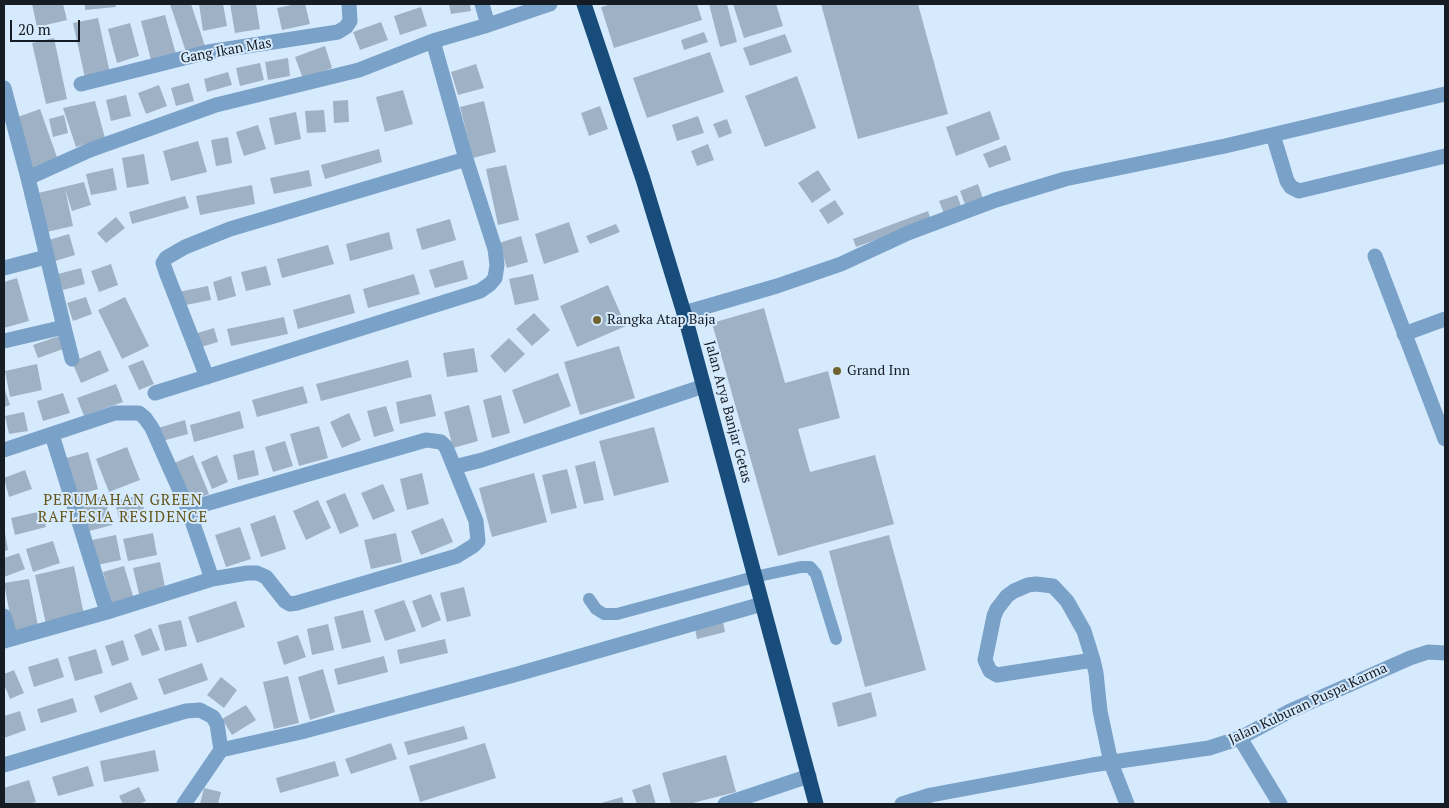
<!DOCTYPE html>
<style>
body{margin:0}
#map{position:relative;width:1449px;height:808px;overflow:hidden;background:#d6eafe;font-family:"PT Serif",serif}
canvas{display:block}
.frame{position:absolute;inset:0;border:5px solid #151c23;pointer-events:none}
.scale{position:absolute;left:10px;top:20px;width:70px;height:22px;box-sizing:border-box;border:2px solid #151c23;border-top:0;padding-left:6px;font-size:15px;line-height:18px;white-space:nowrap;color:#151c23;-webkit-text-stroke:4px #d6eafe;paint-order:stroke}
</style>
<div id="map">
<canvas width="1449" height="808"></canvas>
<div class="frame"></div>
<div class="scale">20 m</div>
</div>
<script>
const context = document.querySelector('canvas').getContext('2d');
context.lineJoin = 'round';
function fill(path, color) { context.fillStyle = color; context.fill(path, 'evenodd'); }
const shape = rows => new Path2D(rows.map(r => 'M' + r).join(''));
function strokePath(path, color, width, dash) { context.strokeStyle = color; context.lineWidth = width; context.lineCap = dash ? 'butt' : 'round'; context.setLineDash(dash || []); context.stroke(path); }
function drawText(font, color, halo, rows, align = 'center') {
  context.font = font + ' "PT Serif",serif'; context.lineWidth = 4; context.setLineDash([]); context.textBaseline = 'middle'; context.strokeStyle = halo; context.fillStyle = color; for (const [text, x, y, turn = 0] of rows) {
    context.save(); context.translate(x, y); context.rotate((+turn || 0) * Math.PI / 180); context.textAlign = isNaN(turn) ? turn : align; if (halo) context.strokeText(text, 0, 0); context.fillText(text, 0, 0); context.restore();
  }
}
fill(shape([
 [32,4,63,4,67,20,37,27],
 [85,4,115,4,116,7,85,10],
 [170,4,191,4,205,46,186,52],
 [199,4,223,4,227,26,203,31],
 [230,4,256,4,260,29,235,33],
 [296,4,305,4,310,24,282,30,277,8],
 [449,4,470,4,471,11,451,14],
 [612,4,697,4,702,20,614,48,601,7],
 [709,4,727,4,737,42,720,47],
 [733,4,776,4,783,26,744,38],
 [821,4,918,4,948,114,858,139],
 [421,7,427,26,400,35,394,16],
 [165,15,176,54,151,60,141,21],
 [98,18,110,73,85,78,73,23],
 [381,22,388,40,360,50,353,32],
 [130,23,139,56,117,63,108,29],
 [704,32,708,42,684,50,681,40],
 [785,34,792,52,750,66,743,48],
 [54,38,67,99,46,104,32,43],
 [325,46,332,68,303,79,295,57],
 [710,52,724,92,647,118,633,78],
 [288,58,290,76,268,80,265,62],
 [260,63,264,80,240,86,236,68],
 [476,64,484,88,458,95,451,72],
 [228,72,232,85,207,92,204,79],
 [797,76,816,128,765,147,745,96],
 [189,83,194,101,176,106,171,88],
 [159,85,167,106,146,114,138,93],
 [403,90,413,124,385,132,376,97],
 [126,95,131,116,111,121,106,100],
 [348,100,349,122,334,123,333,101],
 [95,101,105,138,76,147,63,108],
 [484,101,496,152,473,158,460,107],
 [600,106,608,129,589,136,581,113],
 [40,109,58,160,33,169,15,118],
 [324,110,326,132,307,133,305,111],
 [990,111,1000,139,956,156,946,127],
 [296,112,301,139,275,145,269,118],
 [64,115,68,133,53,137,49,119],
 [698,116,704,133,677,141,672,125],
 [727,119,732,133,719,138,713,124],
 [258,125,266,149,244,156,236,132],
 [228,137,232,163,216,166,211,140],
 [198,141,207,172,171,181,163,151],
 [708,144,714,160,697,166,691,151],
 [1006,145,1011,160,989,168,983,154],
 [379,149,382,162,325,179,321,165],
 [144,154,149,184,127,188,122,158],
 [506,165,519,220,498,225,486,169],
 [113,168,117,190,91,195,86,174],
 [309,170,312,186,274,194,270,178],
 [818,170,831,190,812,203,798,183],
 [84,182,91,205,72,211,65,189,73,226,42,233,34,194],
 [978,184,984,201,966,207,960,191],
 [252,185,255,204,200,215,196,196],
 [957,195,962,209,945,216,939,201],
 [185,196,189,208,132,224,129,212],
 [835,200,844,214,828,224,819,210],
 [928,211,931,220,856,247,853,239],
 [116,217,125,228,106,243,97,233],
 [450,219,456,240,422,250,416,229],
 [569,222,579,252,544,264,535,234],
 [616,224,620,232,590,244,586,236],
 [389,232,393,249,350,261,346,244],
 [69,234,75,255,55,261,49,240],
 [521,236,528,262,507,268,499,243],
 [328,245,334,264,282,278,277,259],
 [463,260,468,279,435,288,429,270],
 [111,264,118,285,99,292,91,271],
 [266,266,271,285,246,291,241,272],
 [81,268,85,284,63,290,58,274],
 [414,274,420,294,368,308,363,289],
 [533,274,539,300,515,305,509,279],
 [231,276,236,296,218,301,213,282],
 [17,278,29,321,4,328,4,282],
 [608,285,626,326,577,347,560,306],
 [208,286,211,300,181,306,178,292],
 [350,294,355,313,298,329,293,310],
 [86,297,92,314,73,321,67,303],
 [125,297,149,346,122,359,98,310],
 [764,308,785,383,828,371,840,418,798,429,810,472,875,455,894,524,778,556,712,323],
 [534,313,550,330,532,346,516,329],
 [284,317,288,334,231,346,227,329],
 [214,328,218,342,198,348,194,334],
 [59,336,63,349,38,358,33,345],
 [509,338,525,354,505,373,490,356],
 [619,346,635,398,580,415,564,362],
 [474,348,478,372,447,377,443,353],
 [100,350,109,371,81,383,72,362],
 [143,360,154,384,139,390,128,366],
 [408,360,412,377,321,401,316,384],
 [37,364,42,390,10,397,5,371],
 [558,373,571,406,524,424,512,390],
 [116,384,123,402,84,416,77,398],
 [303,386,308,403,257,417,252,400],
 [4,387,10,405,4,407],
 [63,393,70,413,43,421,37,401],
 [431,394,436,416,400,424,396,402],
 [501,395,510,433,492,438,483,400],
 [469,405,478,441,453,448,444,412],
 [386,406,394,431,374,437,367,411],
 [240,411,244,428,194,442,190,425],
 [24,412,28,431,9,434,5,416],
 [349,413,361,440,342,448,330,422],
 [185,420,188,434,162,441,158,428],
 [319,426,328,458,299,466,290,434],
 [654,427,669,482,614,496,599,441],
 [285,441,293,466,273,472,265,447],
 [127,447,140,480,109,492,96,459],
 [254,450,259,475,238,480,233,455],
 [88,452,98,489,74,496,63,459],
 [193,455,209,494,189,502,174,463],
 [217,455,228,482,212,489,201,462],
 [595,461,604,500,584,504,575,466],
 [567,469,577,508,551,514,542,475],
 [25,470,32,489,9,497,4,478],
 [422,473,429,504,407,510,400,479],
 [534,473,547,522,492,537,479,488],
 [383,484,395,511,373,520,361,493],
 [345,493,359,526,340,534,326,501],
 [141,495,145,514,119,520,115,501],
 [104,496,112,525,86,532,78,503],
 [318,500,331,528,306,540,293,511],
 [42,511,46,527,15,535,11,518],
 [275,515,286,549,261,557,250,524],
 [443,518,453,542,421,555,411,531],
 [4,527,8,550,4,551],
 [240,527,251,559,226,567,215,535],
 [153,533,157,555,128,561,123,539],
 [396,533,402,562,371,569,364,540],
 [116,535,121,560,97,565,92,540],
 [889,535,926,670,865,687,829,551],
 [53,541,60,563,33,572,26,549],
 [19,553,25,569,4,577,4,558],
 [160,562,166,592,140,598,133,568],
 [74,566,84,615,46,624,35,575],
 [124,566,134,599,112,605,103,572],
 [29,579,38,626,13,631,4,583],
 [464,587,471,616,447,622,440,593],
 [431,594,441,620,422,628,412,601],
 [404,600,416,631,385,641,374,610],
 [236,601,245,627,197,643,188,617],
 [363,610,371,642,342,649,334,617],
 [181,620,187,646,165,651,158,625],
 [723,622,725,632,697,639,695,629],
 [328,624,334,650,312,655,307,629],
 [151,628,160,650,142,656,134,635],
 [298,635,306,657,284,665,277,642],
 [445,639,448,653,400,664,397,650],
 [123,640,129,660,112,666,105,646],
 [96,649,103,673,75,681,68,657],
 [384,656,388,672,338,685,334,669],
 [58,658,64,677,34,687,28,667],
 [202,663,208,680,164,695,158,679],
 [323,669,335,712,310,720,298,677],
 [14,670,24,693,10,699,4,684,4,674],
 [288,676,299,723,274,729,263,682],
 [221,677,237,690,224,708,207,695],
 [131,682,138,699,100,713,94,696],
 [871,692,877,716,838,727,832,703],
 [73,698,77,712,41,723,37,709],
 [246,705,256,720,232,735,222,719],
 [20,711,26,730,4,738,4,716],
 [464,726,468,739,408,755,404,742],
 [391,743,397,759,351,774,345,759],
 [485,743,496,778,420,802,409,766],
 [155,750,159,771,104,782,100,761],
 [726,755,736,792,689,804,671,804,662,773],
 [335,761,339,776,280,793,276,778],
 [88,766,94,786,58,796,52,777],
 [29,780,36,802,28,804,4,804,4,788],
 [650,784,656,804,637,804,632,790],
 [139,787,146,801,139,804,123,804,119,796],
 [204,788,221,792,218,804,200,804],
 [622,797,624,804,598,804]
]), '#9fb2c5');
strokePath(shape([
 [589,599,596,609,604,614,617,614,754,577,801,567,810,567,816,574,836,639]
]), '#7aa1c7', 12);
strokePath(shape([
 [482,4,488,25],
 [81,84,208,52,338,32,346,27,350,21,349,4],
 [4,88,28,178,64,327,4,341],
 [1273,135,1287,181,1291,187,1299,191,1445,156],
 [28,178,90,150,216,105,359,70,433,41,488,25,550,4],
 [1375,256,1445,439],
 [4,268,46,257],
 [684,313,777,286,841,264,908,233,996,200,1065,179,1225,146,1445,94],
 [64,327,72,359],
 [1404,334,1445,319],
 [207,377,166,272,163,263,166,258,185,247,230,229,466,159],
 [155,393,480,291,490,284,495,278,497,265,495,249,466,159,433,41],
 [52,435,107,612],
 [4,450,115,413,139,413,145,418,152,428,188,509,212,579],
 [454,467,482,460,704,386],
 [4,616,11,639],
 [4,641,107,612,212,579,247,573,257,573,266,577,285,601,290,604,297,603,457,556,473,546,478,541,476,521,446,447,441,442,434,441,426,440,188,509],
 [1093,660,997,675,990,671,985,660,994,616,997,609,1007,596,1014,591,1028,585,1036,584,1053,586,1067,601,1084,631,1093,660,1096,673,1100,711,1111,763,1127,804],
 [1240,738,1280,804],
 [221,750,301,732,514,675,762,604],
 [4,765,186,711,200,710,213,717,217,724,221,750,184,804],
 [725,804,809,776],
 [902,804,931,795,1092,765,1209,748,1240,738,1290,711,1410,658,1428,652,1445,653]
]), '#7aa1c7', 15);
strokePath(shape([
 [584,4,643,179,684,313,816,804]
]), '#184c7a', 15);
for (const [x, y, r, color] of [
 [597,320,5,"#726431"],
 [837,371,5,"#726431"]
]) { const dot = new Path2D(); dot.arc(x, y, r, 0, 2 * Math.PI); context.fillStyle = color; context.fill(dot); strokePath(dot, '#d6eafe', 2); }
drawText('14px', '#151c23', '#d6eafe', [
 ["Gang Ikan Mas",226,51,-10],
 ["Jalan Arya Banjar Getas",728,412,75],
 ["Jalan Kuburan Puspa Karma",1308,704,-25]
]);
drawText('14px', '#151c23', '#d6eafe', [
 ["Rangka Atap Baja",607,320],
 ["Grand Inn",847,371]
], 'left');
context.letterSpacing = '1px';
drawText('15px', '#655519', '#d6eafe', [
 ["PERUMAHAN GREEN",123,501],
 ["RAFLESIA RESIDENCE",123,518]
]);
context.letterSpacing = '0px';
</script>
